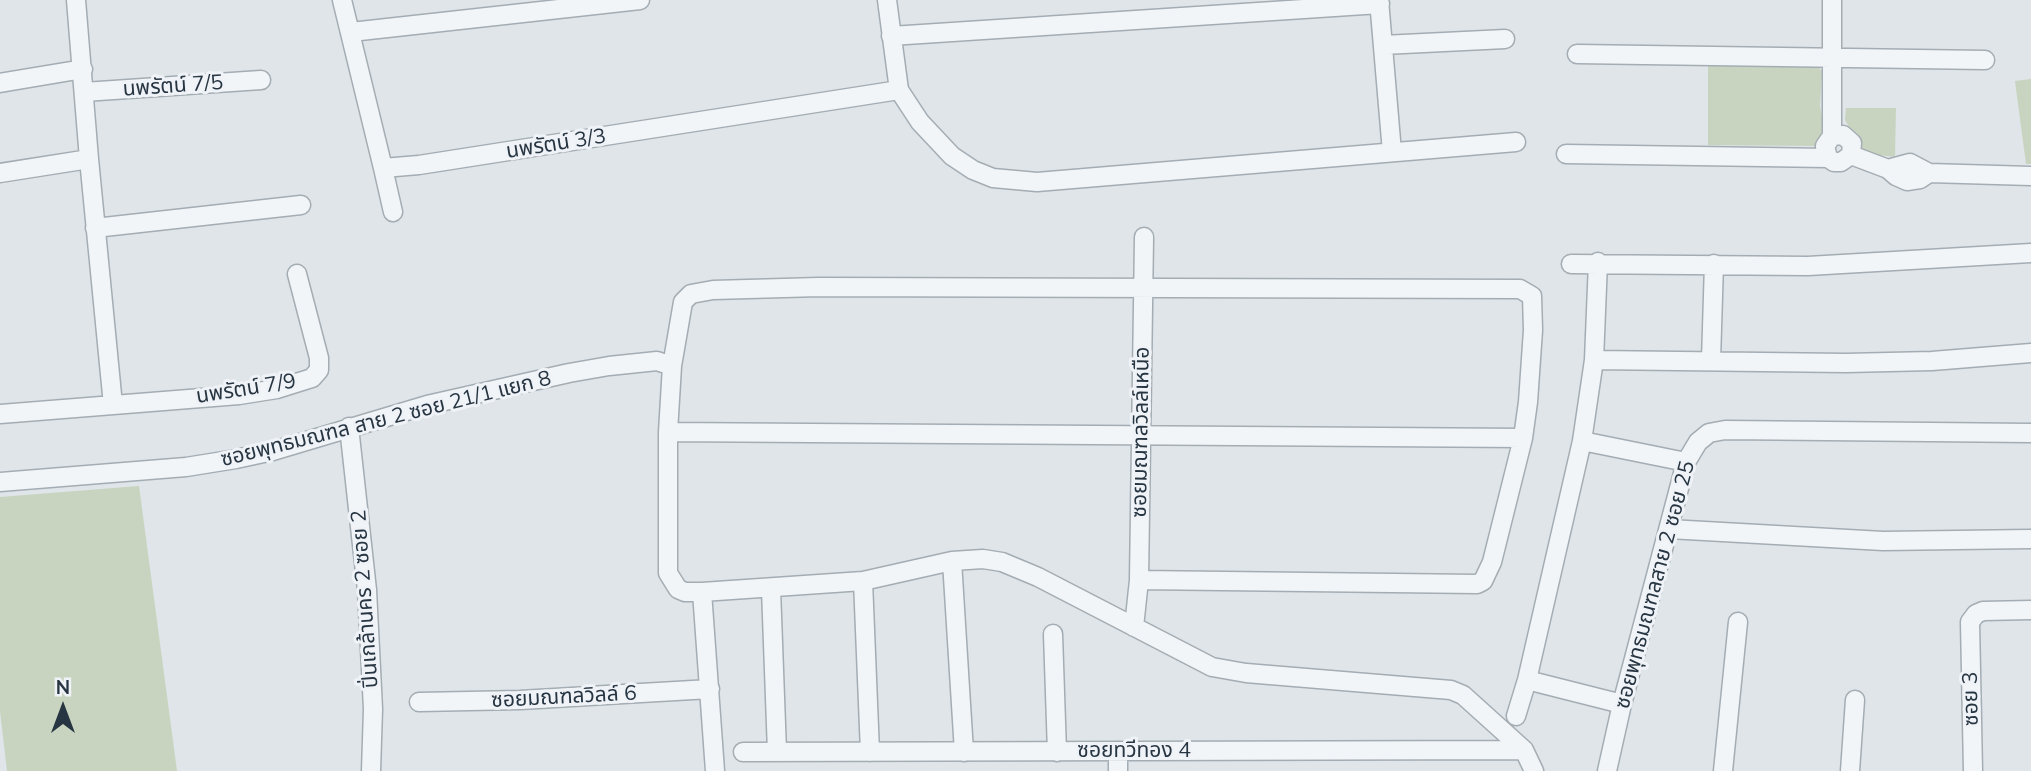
<!DOCTYPE html>
<meta charset="utf-8">
<style>
body{margin:0}
#map{position:relative;width:2031px;height:771px;overflow:hidden;background:#dfe5e9;font-family:Mulish,sans-serif}
canvas{display:block}
.north{position:absolute;left:28px;top:673px;width:70px;height:70px;-webkit-text-stroke:5px #eff3f7;paint-order:stroke;rotate:0deg;font-size:19px;font-weight:700;line-height:28px;text-align:center;color:#273542}
.north::after{content:'';display:block;margin:auto;width:24px;height:32px;background:#273542;clip-path:polygon(50% 0,100% 100%,50% 72%,0 100%)}
</style>
<div id="map">
<canvas width="2031" height="771"></canvas>
<div class="north">N</div>
</div>
<script>
const context = document.querySelector('canvas').getContext('2d');
context.lineJoin = 'round';
function fill(path, color) { context.fillStyle = color; context.fill(path, 'evenodd'); }
const shape = rows => new Path2D(rows.map(r => 'M' + r).join(''));
function strokePath(path, color, width, dash) { context.strokeStyle = color; context.lineWidth = width; context.lineCap = dash ? 'butt' : 'round'; context.setLineDash(dash || []); context.stroke(path); }
function drawText(font, color, halo, rows, align = 'center') {
  context.font = font + ' Mulish,"Noto Sans Thai",sans-serif'; context.lineWidth = 6; context.setLineDash([]); context.textBaseline = 'middle'; context.strokeStyle = halo; context.fillStyle = color; for (const [text, x, y, turn = 0] of rows) {
    context.save(); context.translate(x, y); context.rotate((+turn || 0) * Math.PI / 180); context.textAlign = isNaN(turn) ? turn : align; if (halo) context.strokeText(text, 0, 0); context.fillText(text, 0, 0); context.restore();
  }
}
fill(shape([
 [1708,65,1818,67,1822,71,1820,106,1825,134,1815,146,1708,145],
 [2031,79,2031,164,2026,164,2015,81],
 [1846,108,1896,108,1895,157,1878,155,1862,149,1857,133,1849,127,1845,120],
 [139,486,177,771,7,771,0,711,0,497]
]), '#c8d4bf');
const minor = shape([
 [76,0,89,159,113,405],
 [342,0,383,168,419,165,899,90],
 [887,0,899,90,920,122,952,156,973,170,993,178,1037,182,1516,142],
 [1379,0,1392,152],
 [1832,0,1832,136,1825,146,1828,158,1834,162,1841,162,1851,155,1852,143,1843,135,1832,136],
 [351,32,640,0],
 [891,36,1380,4],
 [1383,45,1505,39],
 [1577,54,1985,60],
 [0,83,83,69],
 [84,92,261,80],
 [1566,154,1828,158],
 [1851,155,1888,169,1896,176,1907,181,1920,179,1929,173,2031,176],
 [383,168,393,212],
 [1888,169,1910,163,1929,173],
 [0,173,89,159],
 [95,228,301,205],
 [1598,262,1594,360,1846,363,1932,361,2031,353],
 [1571,264,1808,266,2031,253],
 [1594,360,1582,441,1527,680,1622,704],
 [1711,360,1714,264],
 [672,366,683,302,691,294,713,290,819,287,1520,289,1532,296,1533,330,1528,402,1523,438,1492,562,1483,581,1477,584,1139,580],
 [0,414,239,395,277,389,312,378,319,370,319,358,297,274],
 [349,427,367,590,373,709,371,771],
 [668,432,1523,438],
 [1582,441,1686,462],
 [0,482,186,467,236,459,273,451,427,405,569,373,609,366,657,361,672,366,668,432,668,573,678,589,685,592,702,592,863,581,952,561,983,559,1002,562,1038,577,1212,667,1246,673,1451,690,1463,695,1524,750,1534,771],
 [1669,529,1883,541,2031,539],
 [952,561,964,752],
 [863,581,870,752],
 [771,589,777,752],
 [702,592,715,771],
 [1134,627,1139,580,1144,237],
 [1053,634,1057,752],
 [419,702,520,700,710,689],
 [1516,716,1527,680],
 [1118,751,1118,771],
 [743,752,1524,750],
 [1607,771,1622,704,1686,462,1698,442,1709,433,1725,430,2031,433],
 [1723,771,1738,622],
 [1850,771,1855,700],
 [1973,771,1970,622,1976,614,1983,611,2031,610]
]);
strokePath(minor, '#a4adb4', 21);
strokePath(minor, '#f2f5f7', 18);
drawText('21px', '#273542', '#eff3f7', [
 ["นพรัตน์ 7/5",173,86,-4],
 ["นพรัตน์ 3/3",556,144,-9],
 ["นพรัตน์ 7/9",246,389,-9],
 ["ซอยพุทธมณฑล สาย 2 ซอย 21/1 แยก 8",386,419,-14],
 ["ซอยมณฑลวิลล์เหนือ",1141,432,-89],
 ["ซอยพุทธมณฑลสาย 2 ซอย 25",1655,585,-75],
 ["ปิ่นเกล้านคร 2 ซอย 2",365,599,-94],
 ["ซอยมณฑลวิลล์ 6",564,697,-3],
 ["ซอย 3",1971,699,-91],
 ["ซอยทวีทอง 4",1134,751]
]);
</script>
